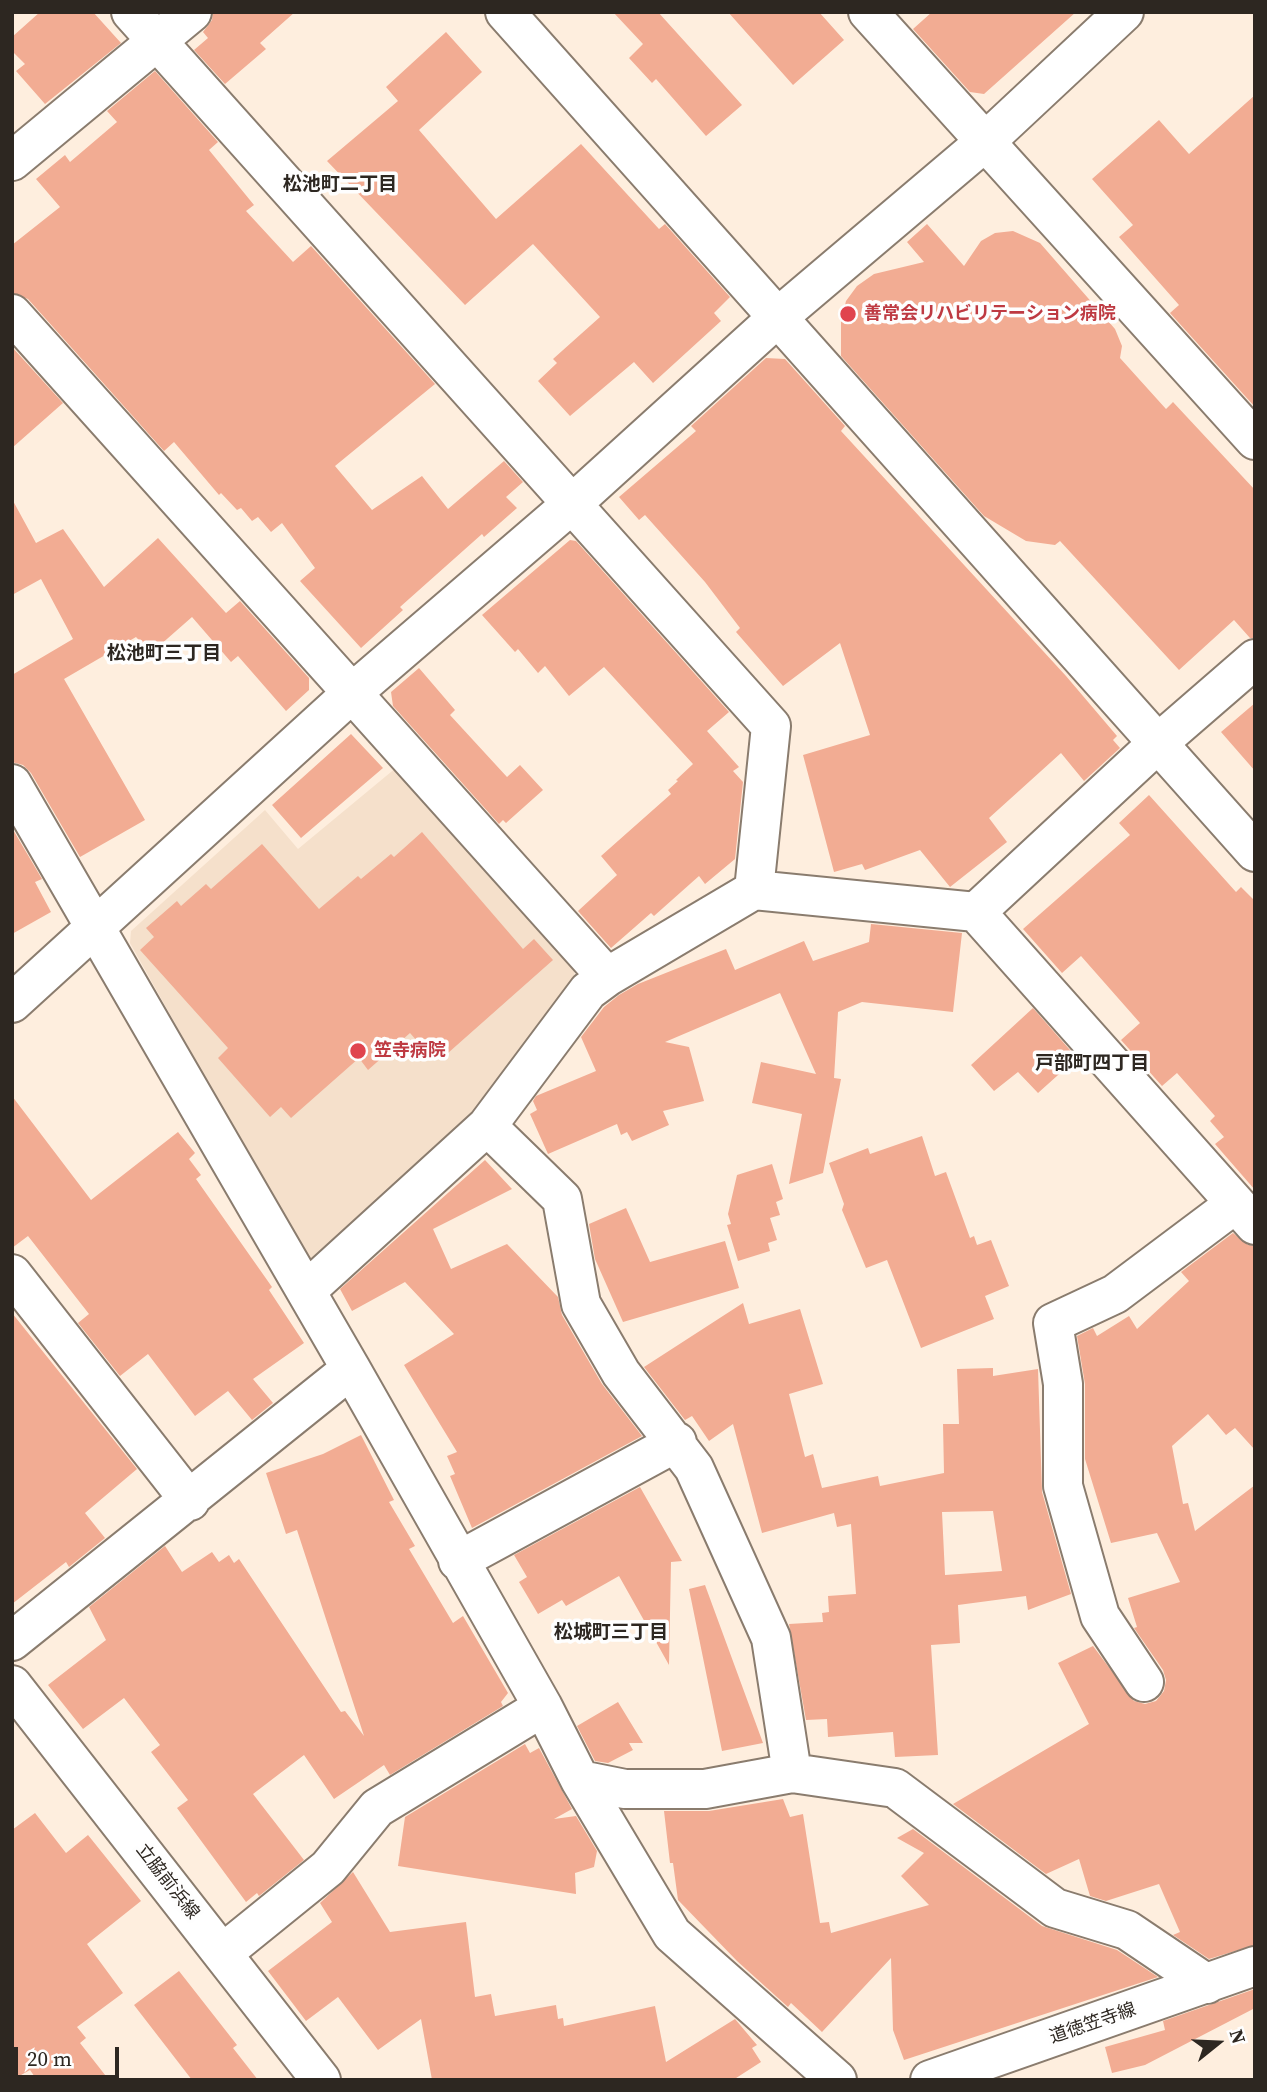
<!DOCTYPE html>
<meta charset="utf-8">
<style>
body{margin:0}
#map{position:relative;width:1267px;height:2092px;overflow:hidden;background:#feeede;font-family:"Source Serif 4",serif}
canvas{display:block}
.frame{position:absolute;inset:0;border:14px solid #2d2721;pointer-events:none}
.north{position:absolute;left:1183px;top:2008px;width:70px;height:70px;-webkit-text-stroke:5px #fefefe;paint-order:stroke;rotate:72deg;font-size:19px;font-weight:700;line-height:28px;text-align:center;color:#2d2721}
.north::after{content:'';display:block;margin:auto;width:24px;height:32px;background:#2d2721;clip-path:polygon(50% 0,100% 100%,50% 72%,0 100%)}
.scale{position:absolute;left:14px;top:2047px;width:105px;height:32px;box-sizing:border-box;border:4px solid #2d2721;border-top:0;padding-left:9px;font-size:21px;line-height:24px;white-space:nowrap;color:#2d2721;-webkit-text-stroke:5px #fefefe;paint-order:stroke}
</style>
<div id="map">
<canvas width="1267" height="2092"></canvas>
<div class="frame"></div>
<div class="north">N</div>
<div class="scale">20 m</div>
</div>
<script>
const context = document.querySelector('canvas').getContext('2d');
context.lineJoin = 'round';
function fill(path, color) { context.fillStyle = color; context.fill(path, 'evenodd'); }
const shape = rows => new Path2D(rows.map(r => 'M' + r).join(''));
function strokePath(path, color, width, dash) { context.strokeStyle = color; context.lineWidth = width; context.lineCap = dash ? 'butt' : 'round'; context.setLineDash(dash || []); context.stroke(path); }
function drawText(font, color, halo, rows, align = 'center') {
  context.font = font + ' "Source Serif 4","Noto Sans JP",serif'; context.lineWidth = 7; context.setLineDash([]); context.textBaseline = 'middle'; context.strokeStyle = halo; context.fillStyle = color; for (const [text, x, y, turn = 0] of rows) {
    context.save(); context.translate(x, y); context.rotate((+turn || 0) * Math.PI / 180); context.textAlign = isNaN(turn) ? turn : align; if (halo) context.strokeText(text, 0, 0); context.fillText(text, 0, 0); context.restore();
  }
}
fill(shape([
 [397,767,574,969,575,981,474,1121,325,1260,307,1259,130,943,131,931,265,810,298,849]
]), '#f5e0cb');
fill(shape([
 [40,12,93,12,121,43,45,104,16,71,25,64,12,51,12,37],
 [213,12,295,12,260,43,266,49,225,84,194,50,208,38,203,32,212,20],
 [613,12,658,12,742,105,706,136,656,79,652,83,629,58,643,44],
 [728,12,819,12,844,40,793,85],
 [932,12,1076,12,984,94,970,92,913,29],
 [446,32,482,72,419,130,496,219,581,144,659,229,665,224,730,297,714,313,721,321,653,383,634,362,570,416,538,381,557,363,553,359,600,317,533,244,465,305,327,161,398,101,386,87],
 [155,71,218,142,209,150,254,205,246,211,293,262,311,246,435,384,335,466,372,510,422,476,448,509,504,461,523,482,506,497,517,508,484,537,482,534,400,607,403,610,361,648,300,581,315,568,282,523,271,532,258,517,252,521,241,508,237,510,221,493,219,495,174,442,164,451,28,299,12,293,12,245,60,207,36,179,65,155,70,162,117,122,107,111],
 [1255,95,1255,407,1170,313,1179,305,1119,237,1133,225,1092,179,1159,120,1189,154],
 [927,224,964,266,981,241,995,233,1013,231,1040,243,1115,329,1122,346,1120,358,1166,409,1173,402,1255,490,1255,638,1250,638,1234,620,1179,670,1060,541,1055,545,1026,541,984,516,841,356,841,321,846,301,857,286,874,274,924,262,907,242],
 [12,347,63,403,12,448],
 [766,358,785,359,845,426,841,431,1066,676,1117,736,1113,740,1120,748,1084,781,1061,753,989,818,1007,842,950,887,920,850,865,870,862,864,834,872,803,755,870,735,840,643,783,686,736,632,740,628,705,582,645,515,639,520,619,497,696,431,691,426],
 [12,499,36,543,63,529,104,587,158,538,226,613,240,601,309,678,309,690,286,711,238,656,231,662,192,617,151,653,136,637,64,679,145,820,80,857,31,773,23,765,12,762,12,675,73,639,41,579,12,595],
 [570,540,576,541,729,712,707,731,739,767,733,771,743,782,735,859,705,884,699,876,654,916,651,913,611,948,578,911,617,875,601,856,671,794,668,790,678,781,676,780,693,764,604,667,569,696,545,666,538,673,518,649,515,652,482,615],
 [419,668,455,710,450,715,507,777,520,765,543,790,506,823,503,820,499,824,393,706,391,692],
 [1255,703,1255,771,1221,732],
 [351,734,383,768,301,838,272,805],
 [1149,795,1236,892,1241,887,1255,901,1255,1190,1215,1144,1224,1137,1210,1121,1215,1116,1177,1073,1162,1086,1121,1040,1140,1023,1081,956,1062,973,1023,929,1130,835,1119,823],
 [12,828,42,879,35,882,51,912,12,934],
 [422,832,523,949,534,939,553,960,448,1053,444,1048,432,1058,410,1033,368,1070,359,1058,291,1118,281,1107,270,1117,218,1058,228,1048,140,950,154,937,146,928,177,901,181,906,206,884,211,889,262,844,319,909,358,876,361,879,391,854,394,857],
 [871,924,962,933,953,1012,862,1002,838,1012,834,1078,841,1079,823,1173,789,1184,802,1114,752,1103,761,1062,816,1074,780,993,665,1042,689,1047,704,1101,663,1111,669,1125,632,1141,627,1132,621,1135,617,1124,548,1154,530,1114,537,1110,533,1101,536,1096,596,1071,581,1037,604,1007,619,995,638,984,726,949,735,970,804,941,813,961,869,942],
 [1033,1008,1077,1058,1038,1093,1018,1072,994,1091,971,1065],
 [12,1096,91,1200,178,1132,195,1153,189,1159,201,1175,196,1179,272,1287,269,1290,304,1343,253,1379,273,1403,252,1420,228,1391,195,1416,148,1354,120,1376,78,1323,89,1314,28,1236,12,1248],
 [922,1136,935,1176,946,1172,970,1238,974,1236,977,1245,991,1240,1009,1286,985,1296,994,1319,921,1348,887,1260,866,1268,842,1210,844,1204,829,1163,868,1148,870,1154],
 [485,1160,512,1189,433,1229,451,1269,507,1244,558,1297,562,1315,602,1384,642,1436,472,1528,450,1476,455,1474,447,1456,457,1452,404,1365,454,1334,405,1282,352,1311,340,1289],
 [772,1164,783,1199,776,1202,780,1215,770,1218,777,1240,768,1243,770,1251,738,1261,727,1225,731,1224,728,1214,737,1175],
 [626,1208,650,1262,725,1241,739,1288,623,1322,595,1259,589,1224],
 [1233,1233,1248,1245,1255,1246,1255,1450,1235,1428,1226,1435,1208,1414,1172,1446,1183,1504,1188,1503,1195,1531,1255,1485,1255,1945,1209,1959,1173,1935,1180,1932,1159,1884,1106,1901,1090,1896,1079,1859,1046,1874,953,1804,1089,1724,1058,1663,1093,1646,1134,1701,1145,1704,1156,1701,1164,1691,1166,1680,1163,1670,1134,1628,1137,1627,1128,1598,1180,1582,1157,1533,1111,1543,1085,1459,1085,1384,1077,1336,1093,1328,1097,1336,1129,1316,1137,1329,1189,1281,1181,1272],
 [743,1303,749,1324,800,1309,823,1384,789,1394,805,1457,813,1454,822,1488,878,1476,880,1486,944,1473,943,1424,959,1424,957,1369,993,1368,993,1376,1038,1369,1042,1492,1071,1594,1028,1610,1026,1596,958,1605,960,1643,931,1645,938,1755,895,1757,893,1732,828,1737,827,1719,806,1720,789,1624,823,1622,822,1613,829,1612,828,1596,856,1594,851,1524,837,1527,834,1513,762,1533,733,1424,709,1441,692,1416,685,1420,644,1367],
 [993,1511,1002,1571,945,1575,942,1512],
 [12,1313,137,1469,85,1513,105,1538,69,1567,66,1562,12,1604],
 [361,1435,394,1500,389,1502,415,1546,409,1549,453,1623,463,1616,508,1693,501,1702,503,1706,390,1775,384,1765,334,1799,304,1755,253,1794,304,1860,259,1896,257,1893,246,1902,177,1808,188,1800,151,1752,160,1745,124,1698,83,1729,48,1685,106,1640,89,1607,165,1546,182,1572,212,1552,219,1562,229,1555,234,1563,239,1559,341,1712,345,1711,364,1736,297,1530,286,1534,266,1473,323,1454],
 [640,1487,682,1561,671,1562,669,1665,619,1576,566,1606,562,1600,538,1614,519,1582,527,1577,514,1555],
 [705,1585,763,1743,722,1751,689,1589],
 [618,1702,643,1743,629,1743,633,1750,608,1763,595,1761,577,1726],
 [525,1744,530,1753,539,1748,572,1809,554,1819,576,1816,597,1851,594,1867,575,1873,576,1894,398,1866,405,1817],
 [783,1799,790,1817,803,1814,820,1923,829,1922,831,1933,929,1905,901,1876,924,1853,897,1838,913,1829,1042,1926,1117,1950,1158,1977,904,2060,893,2030,891,1958,822,2032,791,2003,788,2007,737,1961,678,1900,673,1863,670,1863,664,1811,709,1811],
 [35,1813,66,1853,88,1835,141,1901,87,1944,123,1993,77,2027,86,2038,80,2043,109,2080,37,2080,30,2070,12,2080,12,1830],
 [353,1872,390,1932,466,1922,475,1997,491,1994,495,2016,556,2005,558,2019,563,2018,564,2026,655,2006,666,2062,735,2019,757,2045,752,2048,761,2062,733,2080,432,2080,421,2019,378,2050,338,1997,306,2021,268,1971,332,1922,320,1903],
 [179,1971,237,2045,233,2048,258,2080,192,2080,134,2005],
 [1255,1989,1255,2008,1145,2065,1112,2073,1105,2047,1165,2030,1163,2021]
]), '#f2ac93');
const minor = shape([
 [131,12,771,726,754,890],
 [505,12,1255,852],
 [868,12,1255,440],
 [12,161,192,12],
 [12,314,607,977],
 [12,784,351,1369,543,1707,580,1780,672,1934,837,2080],
 [976,912,1255,1225],
 [12,1003,352,693,573,503,777,318,986,141,1124,12],
 [487,1126,562,1199,581,1304,621,1373,694,1468,771,1638,792,1773],
 [12,1274,190,1501],
 [306,1291,487,1126,588,991,607,977,754,890,976,912,1157,744,1255,659],
 [458,1561,677,1442],
 [12,1641,351,1369],
 [1144,1682,1100,1616,1063,1486,1063,1384,1053,1323,1115,1294,1235,1204],
 [12,1685,321,2080],
 [580,1780,625,1789,705,1789,792,1773,895,1788,1055,1908,1127,1930,1207,1984],
 [223,1953,328,1868,377,1808,543,1707],
 [930,2080,1255,1966]
]);
strokePath(minor, '#8a7c6e', 42);
strokePath(minor, '#fff', 38);
for (const [x, y, r, color] of [
 [848,314,9,"#e0444e"],
 [358,1051,9,"#e0444e"]
]) { const dot = new Path2D(); dot.arc(x, y, r, 0, 2 * Math.PI); context.fillStyle = color; context.fill(dot); strokePath(dot, '#fefefe', 2.5); }
drawText('bold 18px', '#be3a42', '#fefefe', [
 ["善常会リハビリテーション病院",864,314],
 ["笠寺病院",374,1051]
], 'left');
drawText('18px', '#2d2721', '#fefefe', [
 ["立脇前浜線",167,1882,52],
 ["道徳笠寺線",1093,2024,-19]
]);
drawText('bold 19px', '#2d2721', '#fefefe', [
 ["松池町二丁目",340,185],
 ["松池町三丁目",164,654],
 ["戸部町四丁目",1092,1064],
 ["松城町三丁目",611,1633]
]);
</script>
